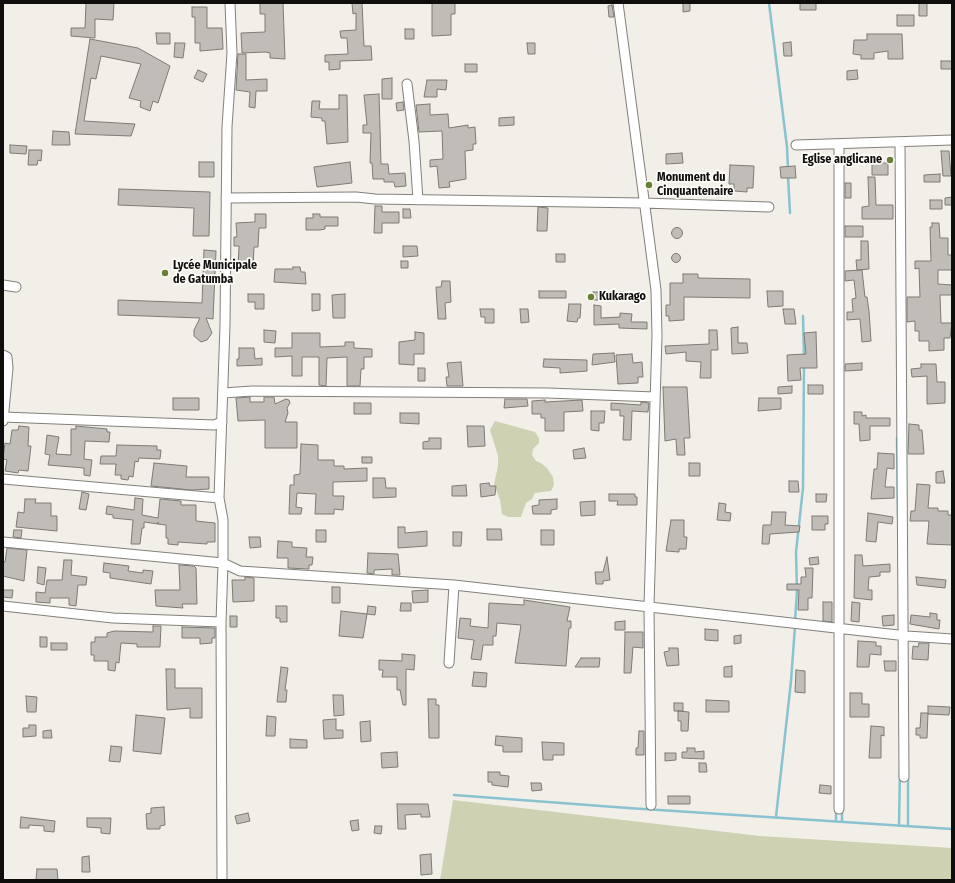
<!DOCTYPE html>
<meta charset="utf-8">
<style>
body{margin:0}
#map{position:relative;width:955px;height:883px;overflow:hidden;background:#f2efe9;font-family:"Fira Sans Condensed",sans-serif}
canvas{display:block}
.frame{position:absolute;inset:0;border:4px solid #0f0e0c;pointer-events:none}
</style>
<div id="map">
<canvas width="955" height="883"></canvas>
<div class="frame"></div>
</div>
<script>
const context = document.querySelector('canvas').getContext('2d');
context.lineJoin = 'round';
function fill(path, color) { context.fillStyle = color; context.fill(path, 'evenodd'); }
const shape = rows => new Path2D(rows.map(r => 'M' + r).join(''));
function strokePath(path, color, width, dash) { context.strokeStyle = color; context.lineWidth = width; context.lineCap = dash ? 'butt' : 'round'; context.setLineDash(dash || []); context.stroke(path); }
function drawText(font, color, halo, rows, align = 'center') {
  context.font = font + ' "Fira Sans Condensed",sans-serif'; context.lineWidth = 3.5; context.setLineDash([]); context.textBaseline = 'middle'; context.strokeStyle = halo; context.fillStyle = color; for (const [text, x, y, turn = 0] of rows) {
    context.save(); context.translate(x, y); context.rotate((+turn || 0) * Math.PI / 180); context.textAlign = isNaN(turn) ? turn : align; if (halo) context.strokeText(text, 0, 0); context.fillText(text, 0, 0); context.restore();
  }
}
fill(shape([
 [495,421,535,432,539,438,539,443,533,449,532,455,536,461,541,463,547,468,553,477,554,485,551,491,535,493,532,499,526,503,521,517,508,517,502,514,500,500,494,484,498,466,498,456,490,430],
 [453,800,760,836,952,848,952,880,440,880]
]), '#cfd2b2');
strokePath(shape([
 [769,3,787,147,788,169],
 [788,176,790,213],
 [803,316,804,357],
 [897,438,898,517],
 [795,621,797,591,796,552,803,488,804,366],
 [908,778,908,826],
 [454,795,628,808,952,829],
 [776,817,791,681,795,626],
 [836,821,836,810],
 [842,822,842,809],
 [899,825,900,770]
]), '#8ac2cf', 2.5);
const building = shape([
 [86,3,114,3,113,20,95,19,95,38,71,36,71,28,85,28,86,3],
 [260,3,283,3,285,59,270,58,270,53,266,52,242,53,241,33,265,32,265,14,260,14,260,3],
 [352,3,362,3,364,46,371,46,372,60,340,61,340,69,329,70,329,62,325,62,325,55,348,54,347,38,341,38,340,31,356,30,356,13,353,14,352,3],
 [432,3,455,3,455,14,451,14,451,35,432,36,432,3],
 [683,3,690,3,690,11,683,12,683,3],
 [800,3,816,3,816,10,800,10,800,3],
 [919,3,927,3,927,16,919,16,919,3],
 [612,5,614,17,609,17,608,6,612,5],
 [192,7,207,7,207,28,222,28,223,49,200,51,200,43,195,43,195,17,192,17,192,7],
 [897,15,914,15,914,26,897,26,897,15],
 [405,29,414,29,414,39,405,39,405,29],
 [156,33,170,33,170,44,157,44,156,33],
 [867,34,902,34,903,59,888,59,888,51,874,53,874,59,861,59,861,55,853,54,854,40,867,40,867,34],
 [90,39,138,48,170,66,158,103,153,101,150,111,140,107,141,101,129,98,141,64,101,56,96,79,91,78,84,121,135,124,131,136,75,134,90,39],
 [791,42,792,56,784,56,783,43,791,42],
 [175,43,185,43,183,58,174,57,175,43],
 [527,43,535,43,535,54,528,54,527,43],
 [238,54,246,54,246,80,267,79,267,91,256,91,255,108,249,107,250,92,236,90,238,54],
 [941,61,952,61,952,69,941,69,941,61],
 [465,64,477,64,477,72,465,72,465,64],
 [198,70,207,74,203,82,194,78,198,70],
 [857,70,858,79,847,80,847,71,857,70],
 [392,78,392,99,382,99,382,79,392,78],
 [427,80,447,80,446,90,437,89,437,97,424,97,427,80],
 [379,94,381,164,388,164,389,174,405,173,406,186,395,187,394,182,384,182,384,179,373,179,372,163,370,163,371,133,363,133,363,125,367,125,364,95,379,94],
 [339,95,347,95,348,142,327,144,325,121,322,121,322,118,311,117,312,101,320,101,319,109,339,109,339,95],
 [403,102,404,110,397,111,396,103,403,102],
 [430,104,430,115,448,114,449,128,468,125,468,128,475,127,476,144,473,144,473,150,465,151,466,179,449,182,450,187,439,188,437,166,430,167,430,160,443,159,442,131,419,132,416,105,430,104],
 [514,117,514,125,499,126,499,118,514,117],
 [53,131,69,132,70,145,52,145,53,131],
 [10,145,27,146,26,154,10,153,10,145],
 [29,150,42,150,41,161,38,160,37,165,28,165,29,150],
 [941,151,949,151,951,176,943,176,941,151],
 [682,153,683,163,666,164,666,154,682,153],
 [199,162,214,162,214,177,199,177,199,162],
 [350,162,352,183,317,187,314,167,350,162],
 [872,163,888,163,888,175,872,175,872,163],
 [730,165,754,166,753,188,747,188,747,192,734,191,734,184,729,184,730,165],
 [795,166,796,178,781,178,780,167,795,166],
 [940,174,940,182,924,182,924,175,940,174],
 [868,177,875,177,876,205,893,205,893,219,862,219,862,207,869,206,868,177],
 [845,183,851,183,851,198,845,198,845,183],
 [119,189,210,192,209,236,193,236,194,208,118,205,119,189],
 [952,197,952,205,945,205,945,198,952,197],
 [930,200,942,200,942,209,930,209,930,200],
 [375,206,382,206,382,212,399,212,399,223,382,223,382,233,374,233,375,206],
 [538,207,548,208,547,231,537,231,538,207],
 [403,209,410,209,411,218,403,218,403,209],
 [255,214,266,214,266,228,259,228,258,247,254,247,253,268,238,268,239,246,234,246,234,237,237,237,236,223,255,222,255,214],
 [313,214,320,214,320,217,338,217,338,226,325,226,325,229,320,230,306,230,306,218,313,218,313,214],
 [932,223,939,223,940,238,948,238,948,255,952,255,952,270,938,270,938,284,952,285,952,295,940,295,941,323,952,323,950,338,944,338,944,350,929,351,929,341,919,341,919,331,915,331,915,321,907,322,907,297,920,297,919,268,915,269,915,261,931,261,930,227,932,227,932,223],
 [845,226,863,226,863,237,845,237,845,226],
 '671.5 233a5.5 5.5 0 1 1 11 0a5.5 5.5 0 1 1-11 0Z',
 [861,241,868,241,869,269,857,270,856,260,861,260,861,241],
 [403,246,417,246,418,256,403,257,403,246],
 [204,250,216,251,213,319,206,318,212,333,207,340,201,342,194,336,194,330,200,318,118,315,118,300,202,303,204,250],
 '671.5 258a4.5 4.5 0 1 1 9 0a4.5 4.5 0 1 1-9 0Z',
 [556,254,565,254,565,262,556,262,556,254],
 [401,261,408,261,408,268,401,268,401,261],
 [293,267,300,267,301,272,305,272,306,284,274,282,275,269,293,269,293,267],
 [862,270,865,297,867,297,869,311,871,341,862,342,860,319,847,320,847,312,853,312,852,299,856,298,854,280,845,281,845,271,862,270],
 [683,274,698,274,698,278,750,279,750,298,684,297,684,320,669,321,669,316,666,316,666,305,670,305,670,283,683,283,683,274],
 [442,281,450,281,451,302,445,303,446,319,438,319,436,287,441,287,442,281],
 [539,291,566,291,566,298,539,298,539,291],
 [767,291,783,291,783,306,768,307,767,291],
 [593,292,625,292,625,300,594,300,593,292],
 [248,294,264,294,264,309,255,309,255,302,248,302,248,294],
 [312,294,320,294,320,310,312,311,312,294],
 [345,294,345,318,333,318,332,295,345,294],
 [569,304,581,304,580,318,578,318,577,322,567,321,569,304],
 [594,305,601,306,601,318,620,317,620,313,632,314,631,322,647,322,647,329,619,328,619,324,594,325,594,305],
 [480,309,494,309,494,323,485,323,485,317,481,317,480,309],
 [520,309,528,309,529,322,521,323,520,309],
 [783,309,794,309,796,324,785,324,783,309],
 [738,327,738,343,747,343,748,353,732,354,731,328,738,327],
 [264,330,276,331,275,343,264,342,264,330],
 [709,330,717,330,718,350,711,350,711,378,700,378,701,362,686,361,686,352,666,354,665,346,709,344,709,330],
 [415,332,424,333,424,354,414,354,414,365,399,364,399,342,415,340,415,332],
 [816,332,817,368,800,368,801,380,788,381,787,355,806,354,804,333,816,332],
 [292,333,320,333,320,347,345,346,345,342,354,342,354,348,372,349,372,357,364,357,364,369,361,369,360,386,347,386,347,357,327,358,326,386,319,385,319,357,302,357,302,376,292,376,292,356,275,357,275,348,292,348,292,333],
 [239,348,254,348,255,359,262,358,262,365,237,366,237,359,239,359,239,348],
 [614,353,615,362,592,365,593,354,614,353],
 [632,354,633,363,642,362,643,377,638,377,638,383,618,384,616,355,632,354],
 [544,359,587,360,587,371,560,373,560,368,543,367,544,359],
 [461,362,463,386,447,386,446,377,449,377,447,363,461,362],
 [862,363,862,370,845,371,845,364,862,363],
 [921,364,936,364,937,382,945,382,945,403,927,404,927,376,912,377,911,369,921,368,921,364],
 [418,368,425,368,425,381,418,381,418,368],
 [808,385,823,385,823,394,808,394,808,385],
 [792,386,792,393,778,394,778,387,792,386],
 [663,387,687,387,690,438,684,438,685,455,677,455,676,439,665,441,663,387],
 [250,397,250,402,264,402,264,397,274,397,275,404,286,399,289,400,290,403,287,408,288,413,285,422,297,422,297,448,265,448,265,420,238,421,236,398,250,397],
 [173,398,199,398,199,410,173,410,173,398],
 [759,398,781,398,781,409,758,411,759,398],
 [505,399,527,399,528,406,504,408,505,399],
 [545,400,545,402,582,400,583,411,564,412,564,431,545,431,545,418,541,418,541,414,532,414,532,401,545,400],
 [641,402,649,403,648,412,632,411,631,440,623,440,624,416,620,416,620,410,611,410,611,403,641,405,641,402],
 [354,403,371,403,371,414,354,414,354,403],
 [591,411,605,411,604,423,599,423,599,431,591,430,591,411],
 [854,412,862,412,862,416,866,415,866,418,890,418,890,426,870,426,870,440,860,441,859,424,854,424,854,412],
 [400,413,419,413,419,424,400,423,400,413],
 [909,424,919,425,919,430,922,430,924,454,908,454,909,424],
 [19,426,29,427,28,446,31,446,28,471,19,470,18,473,5,471,7,460,3,459,5,443,10,444,12,430,18,430,19,426],
 [76,426,107,429,107,432,110,432,109,442,85,441,84,459,92,460,90,476,84,475,84,468,48,465,50,455,45,454,47,435,59,437,56,454,71,455,71,429,76,429,76,426],
 [467,426,484,426,485,446,468,447,467,426],
 [429,438,441,438,441,449,423,449,423,442,429,441,429,438],
 [301,444,318,445,318,460,334,460,334,466,344,466,344,469,367,468,367,481,333,482,333,496,344,496,343,510,334,509,334,514,315,514,316,494,297,493,296,507,302,508,301,514,289,514,290,485,294,485,294,475,300,474,301,444],
 [117,445,157,446,157,450,161,450,160,459,139,458,138,462,135,461,133,477,129,476,128,480,121,479,121,475,115,475,116,464,100,464,101,456,116,456,117,445],
 [584,448,586,458,574,459,573,450,584,448],
 [878,453,894,454,894,469,887,468,885,487,894,487,894,498,871,499,874,469,877,469,878,453],
 [362,457,372,457,372,463,362,463,362,457],
 [154,463,187,466,186,477,209,477,209,489,191,490,151,486,154,463],
 [689,463,700,463,700,476,689,476,689,463],
 [943,471,945,483,936,483,936,472,943,471],
 [373,478,385,478,386,488,396,488,396,497,373,498,373,478],
 [789,481,798,481,799,492,789,492,789,481],
 [489,483,490,486,496,486,495,495,481,497,480,484,489,483],
 [917,484,930,485,928,508,938,508,938,511,948,511,948,515,952,515,952,545,927,544,929,521,910,521,911,511,915,511,917,484],
 [466,485,467,496,452,496,452,486,466,485],
 [82,492,89,494,86,510,79,509,82,492],
 [609,494,635,494,635,497,637,497,637,505,617,505,618,501,609,501,609,494],
 [816,494,827,494,826,502,816,502,816,494],
 [135,498,143,499,142,515,158,518,160,499,181,501,181,505,196,505,196,521,215,523,215,542,207,542,207,544,178,542,178,545,168,544,168,538,166,538,166,525,158,524,158,522,158,524,144,522,144,528,142,528,140,544,131,544,133,520,113,518,113,515,106,514,107,506,134,510,135,498],
 [25,499,36,499,35,503,51,503,51,516,57,516,57,531,16,527,18,512,24,513,25,499],
 [557,499,557,509,551,510,551,514,533,514,532,506,539,505,539,500,557,499],
 [595,501,595,515,581,516,580,502,595,501],
 [719,503,726,504,725,512,731,513,730,521,717,520,719,503],
 [772,512,786,512,785,525,800,526,799,532,770,534,769,544,762,544,763,525,771,525,772,512],
 [868,513,893,517,892,524,878,522,876,542,866,541,868,513],
 [812,516,828,516,828,524,825,524,825,530,812,530,812,516],
 [671,520,684,520,684,537,687,537,686,549,679,549,679,552,666,551,671,520],
 [398,527,405,527,405,533,427,531,427,546,398,548,398,527],
 [487,529,501,529,502,540,487,540,487,529],
 [14,530,22,530,21,538,13,537,14,530],
 [316,530,326,530,326,542,316,542,316,530],
 [541,530,554,530,554,545,541,545,541,530],
 [453,532,462,532,461,546,453,546,453,532],
 [249,537,260,537,261,547,250,548,249,537],
 [278,541,292,542,292,547,307,548,306,557,313,557,312,565,309,565,309,569,288,568,288,558,277,558,278,541],
 [7,548,27,550,24,581,3,576,3,562,5,562,7,548],
 [368,553,398,554,400,575,392,575,392,569,374,570,374,574,367,573,368,553],
 [855,555,862,555,863,566,890,564,890,572,880,572,880,576,869,577,868,590,872,590,872,600,854,598,855,555],
 [607,557,610,580,603,581,603,584,596,584,595,572,603,572,607,557],
 [818,557,819,564,810,565,809,558,818,557],
 [64,560,72,560,71,575,87,577,86,585,78,585,76,606,69,605,69,598,50,598,50,603,36,602,36,592,45,593,47,580,62,580,64,560],
 [104,563,129,566,128,571,143,573,143,570,153,571,151,584,110,578,110,573,103,572,104,563],
 [179,565,194,566,196,568,197,604,182,604,183,608,156,606,155,590,180,590,179,565],
 [38,567,46,568,44,585,37,583,38,567],
 [805,568,813,568,812,598,808,598,808,610,798,610,799,590,787,590,787,584,801,584,801,577,806,577,805,568],
 [245,577,254,578,254,601,233,602,232,580,245,580,245,577],
 [916,577,946,580,945,588,917,585,916,577],
 [332,587,340,587,340,603,332,603,332,587],
 [3,590,13,590,12,598,3,597,3,590],
 [428,590,428,602,413,603,412,591,428,590],
 [524,600,570,607,567,621,571,621,571,628,569,628,566,666,515,663,521,625,497,623,496,636,493,636,493,645,483,645,481,660,471,659,474,640,458,638,460,618,471,619,470,626,488,628,489,603,524,605,524,600],
 [823,602,832,602,832,622,823,621,823,602],
 [852,602,860,603,859,622,851,621,852,602],
 [401,603,411,603,411,611,400,611,401,603],
 [276,606,287,606,287,622,280,622,280,618,276,618,276,606],
 [368,606,376,607,375,615,367,614,368,606],
 [341,611,367,614,363,638,339,636,341,611],
 [930,613,937,614,937,620,940,620,939,629,910,624,911,615,930,617,930,613],
 [894,615,894,625,883,626,882,616,894,615],
 [230,616,237,616,237,627,230,627,230,616],
 [625,621,625,630,615,630,615,622,625,621],
 [153,626,161,626,160,647,137,647,137,644,121,643,119,663,116,662,115,671,108,670,108,661,94,661,94,655,91,655,91,642,95,642,95,637,107,637,107,633,114,631,153,632,153,626],
 [182,627,215,628,215,638,212,638,212,643,200,644,200,638,182,638,182,627],
 [705,629,718,630,718,641,705,640,705,629],
 [625,632,643,632,643,648,633,647,631,673,624,673,625,632],
 [741,635,741,643,734,644,734,636,741,635],
 [40,637,47,637,47,647,40,647,40,637],
 [858,641,876,642,876,646,881,646,881,655,870,654,869,667,857,667,858,641],
 [51,643,67,643,67,650,51,650,51,643],
 [919,643,929,643,928,660,912,659,913,646,918,647,919,643],
 [669,648,678,648,679,665,667,666,664,652,669,651,669,648],
 [402,654,415,655,414,670,406,669,406,705,403,705,400,690,397,690,397,677,382,677,383,670,379,670,379,660,402,661,402,654],
 [581,658,600,658,599,667,575,667,581,658],
 [884,661,896,661,896,671,885,671,884,661],
 [732,666,732,677,724,677,724,667,732,666],
 [281,667,288,668,285,690,287,690,286,702,277,702,281,667],
 [166,669,175,669,175,688,202,688,202,718,190,718,190,708,167,710,166,669],
 [796,670,805,671,805,693,795,692,796,670],
 [474,672,487,673,486,687,472,686,474,672],
 [850,693,862,693,862,704,869,704,869,717,850,717,850,693],
 [333,695,343,695,344,715,334,716,333,695],
 [26,696,37,697,36,712,27,712,26,696],
 [428,699,436,699,436,705,439,705,439,738,429,738,428,699],
 [706,700,729,701,729,712,706,712,706,700],
 [674,703,683,703,683,711,674,711,674,703],
 [928,706,950,707,949,715,928,714,928,706],
 [678,711,689,712,688,731,681,731,681,721,678,721,678,711],
 [921,713,928,713,927,738,920,738,920,735,916,735,916,728,920,728,921,713],
 [136,715,165,718,161,754,133,751,136,715],
 [267,716,276,717,275,736,266,736,267,716],
 [336,719,336,730,343,730,343,738,324,739,323,720,336,719],
 [370,721,371,741,361,742,360,722,370,721],
 [29,725,36,725,36,736,23,737,23,728,29,728,29,725],
 [871,726,884,727,884,736,881,735,881,758,869,758,871,726],
 [51,730,52,738,43,738,43,731,51,730],
 [639,731,644,731,644,755,636,755,636,748,638,748,639,731],
 [496,736,522,738,522,752,503,752,503,746,495,745,496,736],
 [290,739,307,740,307,748,290,748,290,739],
 [542,742,564,743,564,755,553,755,553,760,543,760,542,742],
 [111,746,122,747,120,762,109,761,111,746],
 [687,748,695,748,695,752,704,751,704,759,682,758,682,752,687,752,687,748],
 [397,752,398,767,382,768,381,753,397,752],
 [665,753,676,753,676,760,665,761,665,753],
 [699,763,706,763,707,772,699,772,699,763],
 [488,772,500,772,500,775,509,776,508,787,492,785,492,782,488,782,488,772],
 [531,783,541,783,542,790,532,791,531,783],
 [820,785,831,786,831,794,819,793,820,785],
 [668,796,690,796,690,804,668,804,668,796],
 [397,804,428,804,430,817,421,817,421,814,405,815,406,829,398,829,397,804],
 [164,807,165,825,160,826,160,829,147,829,146,814,151,813,151,808,164,807],
 [248,813,250,821,237,824,235,816,248,813],
 [21,817,55,821,54,832,44,831,44,826,29,825,29,828,20,828,21,817],
 [87,818,111,818,110,834,101,833,101,828,87,827,87,818],
 [358,820,359,830,352,831,350,821,358,820],
 [375,826,382,826,381,834,374,833,375,826],
 [431,854,432,874,421,875,420,855,431,854],
 [89,856,90,872,82,872,82,857,89,856],
 [37,869,57,869,58,880,36,880,37,869]
]);
fill(building, '#c0bcb7');
strokePath(building, '#7e7b75', 1);
const street = shape([
 [618,3,656,290,657,336,649,606,651,805],
 [407,84,414,141,418,200],
 [900,143,904,777],
 [796,145,952,140],
 [226,198,356,197,375,199,643,203,769,207],
 [3,285,16,287],
 [3,355,7,357,8,368,3,421],
 [223,393,252,391,548,393,655,397],
 [3,417,214,425,222,422],
 [3,479,219,498],
 [3,542,223,563,240,571,454,585,907,636,952,639],
 [3,606,113,618,221,622],
 [449,663,454,585],
 [839,809,839,144],
 [222,880,221,622,223,563,223,520,219,498,225,325,227,127,232,53,230,3]
]);
strokePath(street, '#83807a', 11);
strokePath(street, '#fff', 9);
for (const [x, y, r, color] of [
 [890,160,4,"#678134"],
 [649,185,4,"#678134"],
 [165,273,4,"#678134"],
 [591,297,4,"#678134"]
]) { const dot = new Path2D(); dot.arc(x, y, r, 0, 2 * Math.PI); context.fillStyle = color; context.fill(dot); strokePath(dot, '#fffcf9', 1.5); }
drawText('bold 12px', '#0f0e0c', '#fffcf9', [
 ["Eglise anglicane",882,160,"right"],
 ["Monument du",657,178],
 ["Cinquantenaire",657,192],
 ["Lycée Municipale",173,266],
 ["de Gatumba",173,280],
 ["Kukarago",599,297]
], 'left');
</script>
